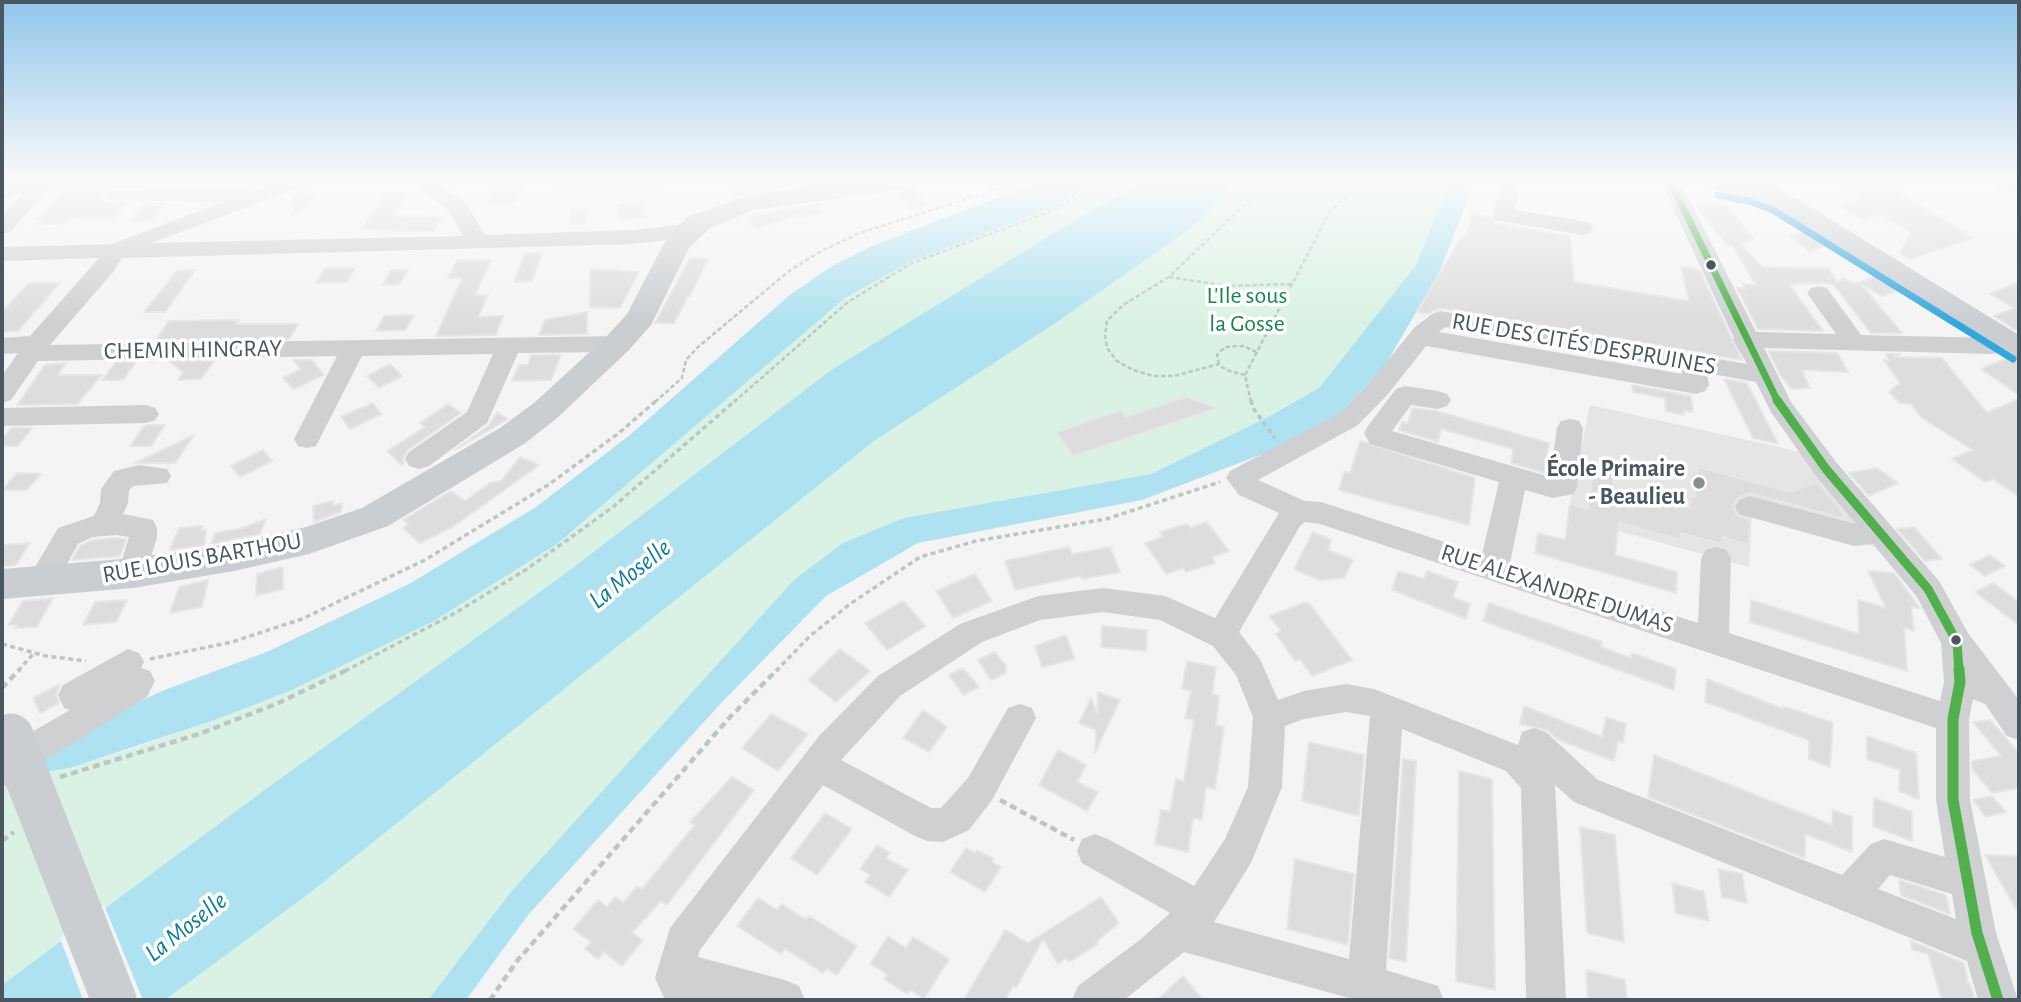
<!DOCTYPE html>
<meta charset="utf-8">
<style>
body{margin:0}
#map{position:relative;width:2021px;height:1002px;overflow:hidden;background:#f4f4f4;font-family:"Alegreya Sans",sans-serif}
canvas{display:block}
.frame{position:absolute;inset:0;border:4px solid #4a5661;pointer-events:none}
</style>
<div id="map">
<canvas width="2021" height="1002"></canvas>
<div class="frame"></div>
</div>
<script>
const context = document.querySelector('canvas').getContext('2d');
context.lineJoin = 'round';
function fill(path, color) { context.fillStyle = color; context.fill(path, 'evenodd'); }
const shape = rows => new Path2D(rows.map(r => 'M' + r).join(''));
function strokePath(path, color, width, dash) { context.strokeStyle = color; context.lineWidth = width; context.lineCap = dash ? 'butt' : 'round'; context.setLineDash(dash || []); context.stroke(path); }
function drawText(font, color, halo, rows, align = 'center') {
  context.font = font + ' "Alegreya Sans",sans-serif'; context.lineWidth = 7; context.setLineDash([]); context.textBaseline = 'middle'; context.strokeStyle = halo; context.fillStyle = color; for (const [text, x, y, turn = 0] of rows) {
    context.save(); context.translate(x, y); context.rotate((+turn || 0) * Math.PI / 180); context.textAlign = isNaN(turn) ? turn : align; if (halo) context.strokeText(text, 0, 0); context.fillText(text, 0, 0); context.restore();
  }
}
fill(shape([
 [1590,405,1801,452,1875,547,1752,513,1749,567,1567,517]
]), '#e6e5e6');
fill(shape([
 [538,183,696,183,619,193,563,191],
 [1098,183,1141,183,1067,225,831,370,566,573,263,791,2,985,2,786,38,773,70,768,141,746,292,690,434,621,557,544,845,298,914,260,1052,208],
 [1233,183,1449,183,1416,265,1319,388,1268,417,1151,474,904,518,510,893,428,1000,165,1000,311,892,874,441,1057,322,1184,233,1222,200]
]), '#d9f2e3');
fill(shape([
 [1036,183,1098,183,1052,208,914,260,845,298,557,544,434,621,292,690,217,719,70,768,38,773,2,787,2,765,162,691,269,651,409,584,536,507,630,435,791,294,832,266,874,245],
 [1141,183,1233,183,1222,200,1184,233,1057,322,874,441,311,892,165,1000,2,1000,2,985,263,791,566,573,831,370,1067,225],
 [1449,183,1474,183,1439,273,1384,367,1340,413,1297,441,1142,500,918,543,826,596,724,700,528,915,466,1000,428,1000,510,893,794,580,843,543,904,518,1151,474,1268,417,1319,388,1416,265]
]), '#aee2f0');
fill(shape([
 [104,905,143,1000,83,1000,60,938]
]), '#f4f4f4');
const building = shape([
 [144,183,141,187,112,187,100,194,106,203,128,203,116,217,71,218,66,223,36,225,42,219,37,219,70,185,144,183],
 [764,183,804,183,734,197,729,190,764,183],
 [1841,183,1884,183,1973,238,1910,259,1900,253,1911,233,1882,215,1862,220,1839,205,1864,198,1841,183],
 [496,186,523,186,516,202,489,203,496,186],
 [914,189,927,204,910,209,897,193,914,189],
 [304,191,314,199,293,215,293,194,304,191],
 [384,193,408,193,394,216,441,217,434,232,362,229,384,193],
 [643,202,645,218,619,220,618,205,643,202],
 [145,204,165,204,151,220,130,221,145,204],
 [820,204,823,213,799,217,798,215,755,228,747,216,820,204],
 [1727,205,1754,239,1740,243,1762,267,1829,268,1837,282,1843,278,1855,284,1877,276,1899,290,1882,296,1860,283,1902,333,1871,333,1833,284,1820,283,1789,284,1823,331,1758,329,1737,288,1745,289,1743,284,1756,285,1732,245,1728,246,1696,206,1727,205],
 [588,208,586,223,570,224,572,210,588,208],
 [1471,214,1490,217,1495,223,1570,236,1574,282,1689,301,1681,267,1699,269,1742,360,1440,308,1427,314,1417,312,1462,236,1466,237,1471,214],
 [1806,231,1827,245,1810,252,1790,236,1806,231],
 [525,253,542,253,532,281,514,282,525,253],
 [690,258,708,259,690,296,688,296,674,323,655,323,690,258],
 [457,260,491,260,475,295,488,295,478,317,503,316,496,335,436,336,462,278,448,278,457,260],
 [325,268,355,268,347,282,316,283,325,268],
 [590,269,639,272,620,308,590,307,590,269],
 [195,270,165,312,144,312,177,271,195,270],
 [391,270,408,270,400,284,383,285,391,270],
 [2019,282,2019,332,1994,316,2014,308,1990,294,2019,282],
 [29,283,60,283,18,331,2,332,2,312,29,283],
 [587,312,587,334,539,335,545,320,587,312],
 [414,315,405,330,376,331,384,316,414,315],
 [239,320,236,324,298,324,289,339,155,341,169,321,239,320],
 [1768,351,1837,353,1848,372,1802,370,1810,388,1792,389,1781,376,1768,351],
 [1886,354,1900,354,1893,357,1942,358,1987,413,2019,399,2019,497,1993,479,1985,482,1952,459,1973,450,1922,418,1911,404,1900,403,1889,392,1900,383,1884,360,1890,361,1886,354],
 [531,355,561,355,551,380,512,381,519,365,528,365,531,355],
 [2007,358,2019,361,2019,395,1981,369,2007,358],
 [293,360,312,360,324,375,293,389,283,378,301,369,293,360],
 [169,361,214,361,201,379,178,380,183,372,169,361],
 [116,362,136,362,123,380,102,380,116,362],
 [66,363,58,375,102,375,77,404,17,405,45,365,66,363],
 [390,364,402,376,379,388,367,376,390,364],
 [1724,379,1747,383,1778,444,1753,438,1724,379],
 [1632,385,1691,396,1693,412,1684,410,1684,415,1666,411,1665,398,1633,392,1632,385],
 [1186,397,1217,408,1073,456,1057,432,1121,410,1126,417,1186,397],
 [373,403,381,414,350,429,341,417,373,403],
 [448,404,461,413,408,450,403,458,404,463,401,465,387,451,425,427,420,423,448,404],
 [1412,408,1436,411,1549,443,1546,462,1549,463,1548,474,1511,463,1513,449,1441,429,1438,442,1399,430,1402,422,1408,423,1412,408],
 [497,412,508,419,455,450,489,425,497,412],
 [148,425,165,425,151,446,130,446,144,426,148,425],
 [11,428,32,428,18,446,2,446,2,440,11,428],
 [194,435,175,463,135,463,194,435],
 [1360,441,1475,478,1469,525,1339,490,1344,472,1350,473,1360,441],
 [263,450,272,461,240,477,231,466,263,450],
 [520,457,539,465,454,526,420,543,403,528,408,524,403,520,451,491,465,501,490,483,501,481,520,457],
 [1698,467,1791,492,1817,482,1843,512,1843,518,1750,493,1738,498,1733,506,1737,515,1750,520,1749,544,1722,537,1722,544,1681,533,1681,540,1619,522,1615,555,1677,572,1676,593,1535,553,1538,533,1565,540,1570,504,1588,509,1593,469,1614,475,1613,486,1690,508,1691,496,1695,497,1698,467],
 [1877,468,1898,483,1869,496,1849,473,1877,468],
 [17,473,41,474,27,490,2,490,17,473],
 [333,501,333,506,342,503,341,512,314,522,313,506,333,501],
 [266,519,260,534,211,544,215,533,239,529,266,519],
 [1207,522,1229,551,1212,557,1215,563,1186,572,1183,568,1166,574,1145,543,1163,537,1160,532,1187,524,1190,528,1207,522],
 [203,526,201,531,206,530,204,545,170,550,179,528,203,526],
 [1914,527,1942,559,1925,561,1897,529,1914,527],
 [1313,532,1331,540,1328,550,1353,560,1344,578,1320,580,1294,569,1313,532],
 [117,538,126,539,120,556,72,560,80,546,93,540,117,538],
 [30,543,16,565,2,566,2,545,30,543],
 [1069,547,1072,554,1110,547,1120,572,1082,579,1081,576,1015,590,1005,561,1069,547],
 [1990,555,2005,566,1985,576,1970,565,1990,555],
 [283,567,283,589,256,596,257,574,283,567],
 [1398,571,1424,579,1427,571,1458,582,1453,597,1470,604,1466,619,1392,590,1398,571],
 [1868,571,1894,573,1920,608,1911,607,1914,631,1904,628,1907,671,1750,622,1751,600,1859,634,1858,600,1886,608,1868,571],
 [975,574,992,601,953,618,936,591,975,574],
 [208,580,202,607,170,613,179,587,208,580],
 [1993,583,2019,602,2019,625,1975,592,1993,583],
 [53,598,37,627,15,628,17,625,8,625,23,601,53,598],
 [127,600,116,622,83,625,95,602,127,600],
 [903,601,926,626,887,650,865,623,903,601],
 [1304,603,1309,603,1352,660,1312,676,1300,659,1295,661,1276,634,1281,631,1269,616,1304,603],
 [1489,603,1602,642,1601,647,1631,658,1632,653,1676,669,1674,690,1483,621,1489,603],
 [1102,626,1147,630,1146,651,1101,647,1102,626],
 [1066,635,1075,659,1042,667,1035,646,1066,635],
 [840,649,870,671,836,702,808,680,840,649],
 [995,652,1006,666,1006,673,991,680,978,660,995,652],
 [1187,661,1216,667,1212,694,1219,696,1216,725,1224,727,1215,789,1206,787,1202,820,1193,818,1188,852,1155,844,1161,810,1170,812,1176,779,1184,781,1194,720,1185,718,1191,691,1182,689,1187,661],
 [963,668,979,687,963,695,949,675,963,668],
 [1707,679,1783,709,1783,706,1833,723,1830,767,1809,759,1809,740,1705,702,1707,679],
 [60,684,56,694,59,703,40,713,33,698,60,684],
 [1098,692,1120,700,1095,753,1096,730,1079,723,1091,698,1097,714,1098,692],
 [1524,706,1602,737,1606,717,1626,724,1623,743,1618,741,1614,761,1557,739,1547,730,1520,724,1524,706],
 [923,710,947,727,929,752,903,738,923,710],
 [771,714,808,734,778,771,742,748,771,714],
 [1990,720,2019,753,2019,788,1992,793,1972,769,1972,761,2001,756,1973,722,1990,720],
 [1867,736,1916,753,1919,799,1899,791,1900,770,1867,759,1867,736],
 [1309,742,1364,755,1359,816,1302,801,1309,742],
 [1058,750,1086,765,1077,782,1098,792,1087,811,1039,785,1058,750],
 [1654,755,1832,825,1833,810,1852,817,1852,852,1805,834,1805,858,1648,797,1654,755],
 [1403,759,1416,761,1406,962,1389,958,1403,759],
 [1459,771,1492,779,1495,990,1456,981,1459,771],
 [732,777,754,790,667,905,661,901,632,933,643,940,622,966,604,952,598,959,585,949,591,942,573,929,598,900,607,907,615,897,623,903,637,886,642,889,695,825,690,822,732,777],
 [1992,796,2006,812,1986,817,1973,800,1992,796],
 [1874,798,1912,812,1912,841,1873,826,1874,798],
 [825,813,852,829,817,875,791,858,825,813],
 [1580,827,1615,835,1624,942,1587,933,1580,827],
 [877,845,890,853,886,858,908,870,889,897,865,882,870,875,860,869,877,845],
 [966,848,975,853,977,850,994,859,992,862,1001,867,985,892,950,872,966,848],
 [1985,855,2019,856,2019,914,1985,855],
 [1295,859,1354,874,1348,945,1287,929,1295,859],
 [1718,869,1742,874,1747,903,1722,897,1718,869],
 [1899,880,1946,895,1950,914,1901,895,1899,880],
 [1672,883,1704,892,1709,921,1676,913,1672,883],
 [1101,897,1119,923,1096,942,1098,944,1069,962,1066,958,1058,964,1043,939,1016,988,1013,986,1005,1000,964,1000,1005,930,1028,943,1101,897],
 [758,898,777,910,782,904,806,920,809,916,857,946,837,975,827,968,823,973,785,949,781,954,737,926,758,898],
 [888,936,906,948,913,937,949,959,924,999,910,990,907,994,884,979,887,974,870,964,888,936],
 [1911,941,1964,963,1968,984,1970,984,1975,1000,1942,1000,1928,954,1912,950,1911,941],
 [1586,970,1625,980,1627,1000,1588,1000,1586,970],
 [1183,976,1203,1000,1157,1000,1183,976]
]);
fill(building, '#ddddde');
strokePath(building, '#e5e6e7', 2);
strokePath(shape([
 [1169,277,1227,286,1292,284],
 [1219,364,1217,355,1225,347,1244,346,1256,352],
 [1245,375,1226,370,1219,364,1174,376,1153,376,1133,370,1117,361,1107,348,1105,335,1107,321,1123,305,1169,277,1267,183],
 [655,402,682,378,686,360,698,347,789,271,821,251,860,233,1016,183],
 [734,402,848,302,912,263,1054,210,1105,183],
 [1251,402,1245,375,1330,211,1355,190,1356,183]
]), '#bcc7c4', 2.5, [4.5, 2.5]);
strokePath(shape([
 [1251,400,1253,408,1275,438],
 [2,644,46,656,86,661],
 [150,659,232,642,302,619,425,560,548,485,619,433,657,400],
 [18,671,34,653],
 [345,671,457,612,527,569,613,507,736,400],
 [776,671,810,636,850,604,920,557,976,541,1106,519,1220,482]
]), '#bcc7c4', 3.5, [5, 3.5]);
strokePath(shape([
 [2,688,20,669],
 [60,777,199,734,276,704,349,669],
 [1000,800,1074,840],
 [2,841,14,832],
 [490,1000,517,961,730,717,778,669]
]), '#bcc7c4', 4.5, [7, 4.5]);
fill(shape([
 [10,183,54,183,10,232,2,234,2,215,23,193,2,199,2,186,10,183],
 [275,183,305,183,302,187,151,243,463,236,450,212,413,183,437,183,466,203,485,235,632,230,688,224,696,226,699,231,696,236,688,238,632,244,122,258,113,272,50,345,617,336,626,338,629,344,626,350,617,352,518,353,487,423,429,466,419,469,409,466,405,459,409,452,467,412,493,354,362,356,316,446,307,448,298,446,294,439,337,356,38,361,11,400,2,403,2,376,18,353,2,354,2,338,30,336,99,258,2,261,2,247,112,244,223,202,106,200,102,196,106,192,113,190,242,190,250,192,275,183],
 [1664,183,1684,183,1683,187,1756,332,1836,334,1807,293,1811,288,1819,286,1827,288,1861,335,1992,338,2001,340,2004,346,2001,352,1992,354,1764,348,1791,402,1836,462,1939,581,1968,633,2019,700,2019,740,2007,736,1985,704,1973,699,1969,719,1970,800,1996,933,2018,1000,1978,1000,1967,961,1574,802,1555,785,1566,1000,1526,1000,1521,788,1506,771,1402,729,1386,970,1438,986,1444,1000,1356,1000,1184,952,1124,1000,1072,1000,1078,986,1141,939,1170,913,1082,863,1077,851,1082,839,1095,834,1108,839,1194,886,1225,839,1248,787,1253,717,1236,675,1213,646,1160,620,1103,612,1040,620,982,642,900,696,843,758,841,760,931,808,941,808,968,778,1008,708,1020,704,1032,708,1036,718,992,800,969,830,943,842,927,841,915,836,823,785,700,950,698,957,785,980,799,986,805,1000,665,1000,655,978,670,928,819,736,878,676,960,624,1038,596,1103,588,1165,596,1215,618,1279,513,1239,495,1226,478,1230,471,1340,413,1370,382,1415,327,1432,314,1440,311,1747,364,1733,340,1734,338,1663,187,1664,183],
 [1445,327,1681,369,1682,374,1439,332,1445,327],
 [1426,346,1696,394,1705,391,1709,385,1707,373,1756,382,1771,412,1816,476,1856,524,1749,496,1739,500,1735,507,1739,514,1854,546,1873,544,1917,597,1941,643,1944,682,1940,701,1729,633,1731,558,1726,550,1716,547,1706,550,1701,558,1698,623,1510,563,1525,490,1553,498,1573,494,1577,487,1583,428,1579,421,1570,419,1561,421,1557,428,1550,477,1392,431,1411,405,1438,409,1447,406,1451,400,1447,394,1438,391,1405,386,1396,389,1368,426,1364,433,1370,444,1499,482,1482,554,1321,502,1305,501,1258,480,1358,425,1388,394,1426,346],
 [1305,522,1320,524,1936,728,1936,800,1945,857,1884,839,1871,844,1842,875,1598,780,1546,732,1534,728,1522,732,1518,745,1374,689,1346,684,1304,691,1278,700,1260,659,1239,632,1300,526,1305,522],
 [1346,712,1370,716,1349,959,1214,922,1251,863,1282,787,1285,726,1304,719,1346,712],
 [1890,875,1952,894,1956,919,1878,889,1890,875],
 [1990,183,2019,183,2019,193,2006,192,1993,187,1990,183],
 [1509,185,1516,187,1519,191,1515,210,1582,221,1590,223,1593,228,1590,233,1582,235,1495,220,1492,215,1499,191,1502,187,1509,185],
 [146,405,155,408,159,414,155,420,146,423,2,426,2,408,146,405],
 [139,465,167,469,171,476,167,483,133,486,129,491,128,503,123,514,153,520,157,528,157,538,143,581,133,585,123,581,118,573,129,537,117,535,92,537,78,544,53,589,42,593,31,589,27,581,58,528,94,516,100,503,101,489,114,471,139,465],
 [128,649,139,653,144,662,141,668,150,671,155,681,147,697,54,755,2,774,2,745,30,733,70,710,64,708,58,695,63,685,128,649]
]), '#ced0d2');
fill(shape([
 [823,183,907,183,903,189,894,191,754,210,710,228,689,248,651,325,628,351,556,419,524,444,388,526,309,554,234,571,133,588,2,599,2,569,133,558,234,543,306,527,362,508,500,428,534,403,606,337,627,314,662,247,678,225,690,216,748,195,823,183],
 [1707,183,1771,183,2019,335,2019,359,2008,356,1768,204,1745,196,1711,189,1707,183]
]), '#caced1');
strokePath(shape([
 [11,736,114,1000]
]), '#caced1', 45);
strokePath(shape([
 [1674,183,1673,187,1778,402]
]), '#50b04b', 7);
strokePath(shape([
 [1777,400,1826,469,1928,589,1957,642,1959,671]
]), '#50b04b', 9);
strokePath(shape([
 [1959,669,1960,682,1953,719,1953,800,1977,933,1998,1000]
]), '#50b04b', 11);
strokePath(shape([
 [1718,195,1749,201,1773,210,2013,359]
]), '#2ea8de', 7);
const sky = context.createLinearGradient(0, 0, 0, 324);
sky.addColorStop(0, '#91c6eb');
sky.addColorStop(0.56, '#fafafa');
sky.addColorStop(1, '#fafafa00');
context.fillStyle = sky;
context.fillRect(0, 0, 2021, 324);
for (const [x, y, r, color] of [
 [1711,265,6,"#4a5661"],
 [1699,483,7,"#868d94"],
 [1956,640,6,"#4a5661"]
]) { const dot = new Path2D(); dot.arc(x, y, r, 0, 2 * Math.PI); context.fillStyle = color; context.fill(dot); strokePath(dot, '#fff', 2.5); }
drawText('24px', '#17864f', '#fff', [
 ["L'Ile sous",1247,296],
 ["la Gosse",1247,324]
]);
drawText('24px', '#4a5661', '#fff', [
 ["RUE DES CITÉS DESPRUINES",1584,344,10],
 ["CHEMIN HINGRAY",193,350,-1],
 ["RUE LOUIS BARTHOU",202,558,-10],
 ["RUE ALEXANDRE DUMAS",1557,589,18]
]);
drawText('bold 24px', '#4a5661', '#fff', [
 ["École Primaire",1685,469],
 ["- Beaulieu",1685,497]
], 'right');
drawText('italic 26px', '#0c7c9b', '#fff', [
 ["La Moselle",630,574,-38],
 ["La Moselle",186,927,-38]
]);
</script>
